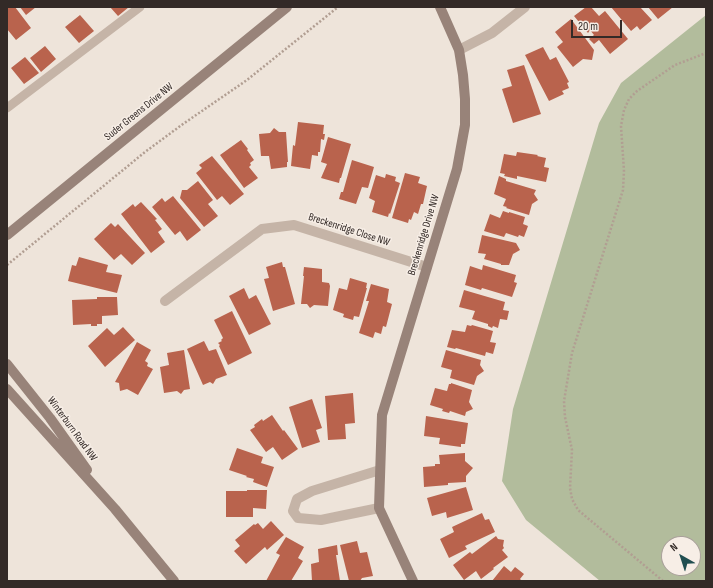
<!DOCTYPE html>
<style>
body{margin:0}
#map{position:relative;width:713px;height:588px;overflow:hidden;background:#eee4da;font-family:"Sofia Sans Condensed",sans-serif}
canvas{display:block}
.frame{position:absolute;inset:0;border:8px solid #332a27;pointer-events:none}
.north{position:absolute;left:661px;top:536px;width:40px;height:40px;box-sizing:border-box;background:#f7eee6;border:1px solid #a9a09a;border-radius:50%;rotate:321deg;font-size:11px;font-weight:700;line-height:16px;text-align:center;color:#332a27}
.north::after{content:'';display:block;margin:auto;width:14px;height:18px;background:#214e50;clip-path:polygon(50% 0,100% 100%,50% 72%,0 100%)}
.scale{position:absolute;left:571px;top:20px;width:51px;height:18px;box-sizing:border-box;border:2px solid #332a27;border-top:0;padding-left:5px;font-size:12px;line-height:14px;white-space:nowrap;color:#332a27;-webkit-text-stroke:3px #f7eee6;paint-order:stroke}
</style>
<div id="map">
<canvas width="713" height="588"></canvas>
<div class="frame"></div>
<div class="north">N</div>
<div class="scale">20 m</div>
</div>
<script>
const context = document.querySelector('canvas').getContext('2d');
context.lineJoin = 'round';
function fill(path, color) { context.fillStyle = color; context.fill(path, 'evenodd'); }
const shape = rows => new Path2D(rows.map(r => 'M' + r).join(''));
function strokePath(path, color, width, dash) { context.strokeStyle = color; context.lineWidth = width; context.lineCap = dash ? 'butt' : 'round'; context.setLineDash(dash || []); context.stroke(path); }
function drawText(font, color, halo, rows, align = 'center') {
  context.font = font + ' "Sofia Sans Condensed",sans-serif'; context.lineWidth = 3; context.setLineDash([]); context.textBaseline = 'middle'; context.strokeStyle = halo; context.fillStyle = color; for (const [text, x, y, turn = 0] of rows) {
    context.save(); context.translate(x, y); context.rotate((+turn || 0) * Math.PI / 180); context.textAlign = isNaN(turn) ? turn : align; if (halo) context.strokeText(text, 0, 0); context.fillText(text, 0, 0); context.restore();
  }
}
fill(shape([
 [706,15,706,581,600,581,526,520,502,481,513,409,599,123,621,83],
 [669,544,693,544,693,568,669,568]
]), '#b2bc9c');
fill(shape([
 [7,7,15,7,31,28,16,40,7,29],
 [20,7,36,7,26,15],
 [110,7,129,7,118,16],
 [586,7,591,7,599,16,605,11,628,39,610,54,599,40,594,44,589,39,594,35,590,30,588,33,574,16],
 [611,7,640,7,652,20,640,30,637,26,631,31],
 [648,7,673,7,658,19],
 [80,15,94,31,79,43,65,27],
 [571,19,594,50,592,60,583,59,573,67,557,47,563,42,555,32],
 [45,46,56,59,41,72,30,58],
 [543,47,550,60,556,57,569,82,567,83,569,88,562,91,564,94,549,101,525,55],
 [25,57,39,73,24,84,11,68],
 [524,65,541,114,513,123,502,89,512,86,507,70],
 [298,122,324,125,323,134,325,134,324,140,321,139,320,152,318,152,318,156,312,155,310,169,291,166,293,145,295,146],
 [274,128,279,132,286,132,288,162,287,162,287,167,271,169,269,156,261,156,259,134,270,133],
 [328,137,351,144,341,178,340,178,339,183,321,178,327,164,321,162],
 [241,140,248,149,247,150,254,160,250,163,251,165,249,167,258,178,244,188,220,155],
 [517,152,538,155,537,156,546,158,544,167,549,168,546,182,517,176,517,179,504,176,505,174,500,173,504,154,516,156],
 [212,156,244,194,230,205,222,196,217,200,196,173,202,168,199,165],
 [352,160,374,167,368,188,362,187,356,204,339,199,341,192,343,192],
 [405,173,420,177,418,183,427,186,423,204,421,204,418,214,414,212,411,220,409,219,408,223,392,218],
 [386,174,396,177,395,181,400,183,390,214,389,213,388,217,372,212,375,201,369,198,376,175,385,178],
 [499,176,506,179,506,181,536,190,534,194,538,200,532,204,529,215,506,208,507,207,503,206,506,199,494,194],
 [198,181,213,200,208,204,218,216,204,227,180,198,182,190,187,190],
 [173,196,201,230,187,241,180,231,175,235,152,207,162,198,165,202],
 [141,202,157,219,155,220,162,229,158,232,165,242,151,253,121,214,133,204,135,207],
 [503,211,509,213,509,212,525,217,523,224,528,226,524,237,519,235,518,237,506,233,504,237,484,231,490,214,500,218],
 [111,223,115,227,118,224,145,253,132,265,121,254,114,260,94,239],
 [482,235,516,243,520,250,513,254,509,265,501,265,501,264,484,259,486,254,478,253],
 [79,257,108,265,106,272,122,275,117,293,68,281,72,265,76,266],
 [282,262,283,267,285,267,295,304,273,311,264,279,269,278,266,267],
 [483,265,516,275,514,282,517,283,512,297,482,288,481,290,465,285,470,266,482,270],
 [304,267,322,269,322,282,329,283,330,286,328,306,314,305,310,308,307,304,301,304,304,276,303,276],
 [350,278,367,283,366,288,367,288,359,317,354,316,353,320,343,317,344,314,333,310,339,288,347,290],
 [371,284,389,289,387,302,392,304,386,327,383,326,381,334,375,332,373,338,359,333,369,301,366,301],
 [244,288,249,299,256,295,271,324,249,335,229,296],
 [464,290,505,302,503,310,509,311,507,320,500,319,498,328,493,326,492,328,488,326,488,324,472,319,475,311,459,307],
 [97,297,117,297,118,315,102,316,102,324,97,324,97,326,91,326,91,324,73,325,72,300,97,299],
 [232,311,252,353,228,365,219,346,220,345,218,343,222,341,221,340,223,338,214,320],
 [467,325,471,326,472,325,493,331,490,342,496,343,493,354,486,352,485,356,456,348,455,349,447,347,452,330,465,332],
 [123,327,135,340,105,367,88,346,107,328,114,335],
 [204,341,209,351,216,349,227,375,216,379,213,384,210,382,203,385,187,349],
 [137,342,151,350,145,361,148,363,147,366,153,369,138,395,127,389,120,391,119,383,115,382],
 [184,350,190,389,184,390,181,394,177,391,164,393,160,367,169,365,167,353],
 [446,350,481,360,480,365,484,371,477,376,474,385,450,378,452,370,441,367],
 [451,383,472,390,469,402,473,409,466,412,465,416,450,411,449,413,442,411,443,409,430,405,435,388,447,391,449,384,451,384],
 [353,393,355,423,345,424,346,439,328,440,325,396],
 [312,399,322,428,316,430,320,442,302,448,289,407],
 [272,415,283,431,284,430,298,449,282,460,273,447,266,452,250,430,255,427,254,425,262,419,263,421],
 [426,416,468,423,465,444,461,444,461,447,439,444,440,438,424,436],
 [237,448,263,457,261,463,274,467,267,487,253,482,254,479,246,477,247,476,229,470],
 [465,453,465,461,473,468,466,476,466,482,448,483,448,485,424,487,423,467,435,466,435,464,440,464,439,455],
 [466,487,473,510,447,518,446,512,432,516,427,498],
 [247,490,267,490,266,509,253,508,253,517,226,517,226,491,247,491],
 [482,513,485,520,489,519,495,532,465,546,467,549,449,558,440,539,454,532,452,527],
 [271,521,284,535,267,550,265,547,246,564,234,551,240,546,235,540,254,524,255,525,258,523,263,529],
 [496,536,498,539,504,540,503,546,504,548,502,550,508,557,493,568,494,569,481,579,476,571,464,580,453,565,470,552,472,554],
 [286,537,304,547,298,558,303,561,291,581,266,581,280,555,276,553],
 [357,541,360,553,367,552,373,576,362,578,360,581,349,581,340,545],
 [337,545,338,555,336,555,340,581,312,581,311,564,319,562,318,549],
 [504,566,511,572,515,567,524,574,520,579,522,581,492,581]
]), '#b9634d');
strokePath(shape([
 [7,265,145,152,183,124,247,80,338,7],
 [663,581,578,510,572,499,570,488,572,450,565,417,564,401,572,353,623,190,624,171,621,126,624,110,629,99,637,91,675,65,706,53]
]), '#b19e92', 2.5, [2, 2]);
strokePath(shape([
 [7,108,140,7]
]), '#c5b4a7', 9);
strokePath(shape([
 [459,50,492,33,525,7],
 [165,301,262,229,294,225,427,267],
 [379,508,321,520,298,518,293,511,297,499,312,491,380,470]
]), '#c5b4a7', 10);
strokePath(shape([
 [7,235,287,7],
 [7,364,50,418,87,470],
 [7,389,115,509,174,581],
 [413,581,379,508,382,415,457,169,465,125,465,99,463,75,459,50,440,7]
]), '#988379', 10);
drawText('11px', '#332a27', '#f7eee6', [
 ["Suder Greens Drive NW",139,112,-39],
 ["Breckenridge Close NW",349,230,18],
 ["Breckenridge Drive NW",424,235,-73],
 ["Winterburn Road NW",72,429,54]
]);
</script>
